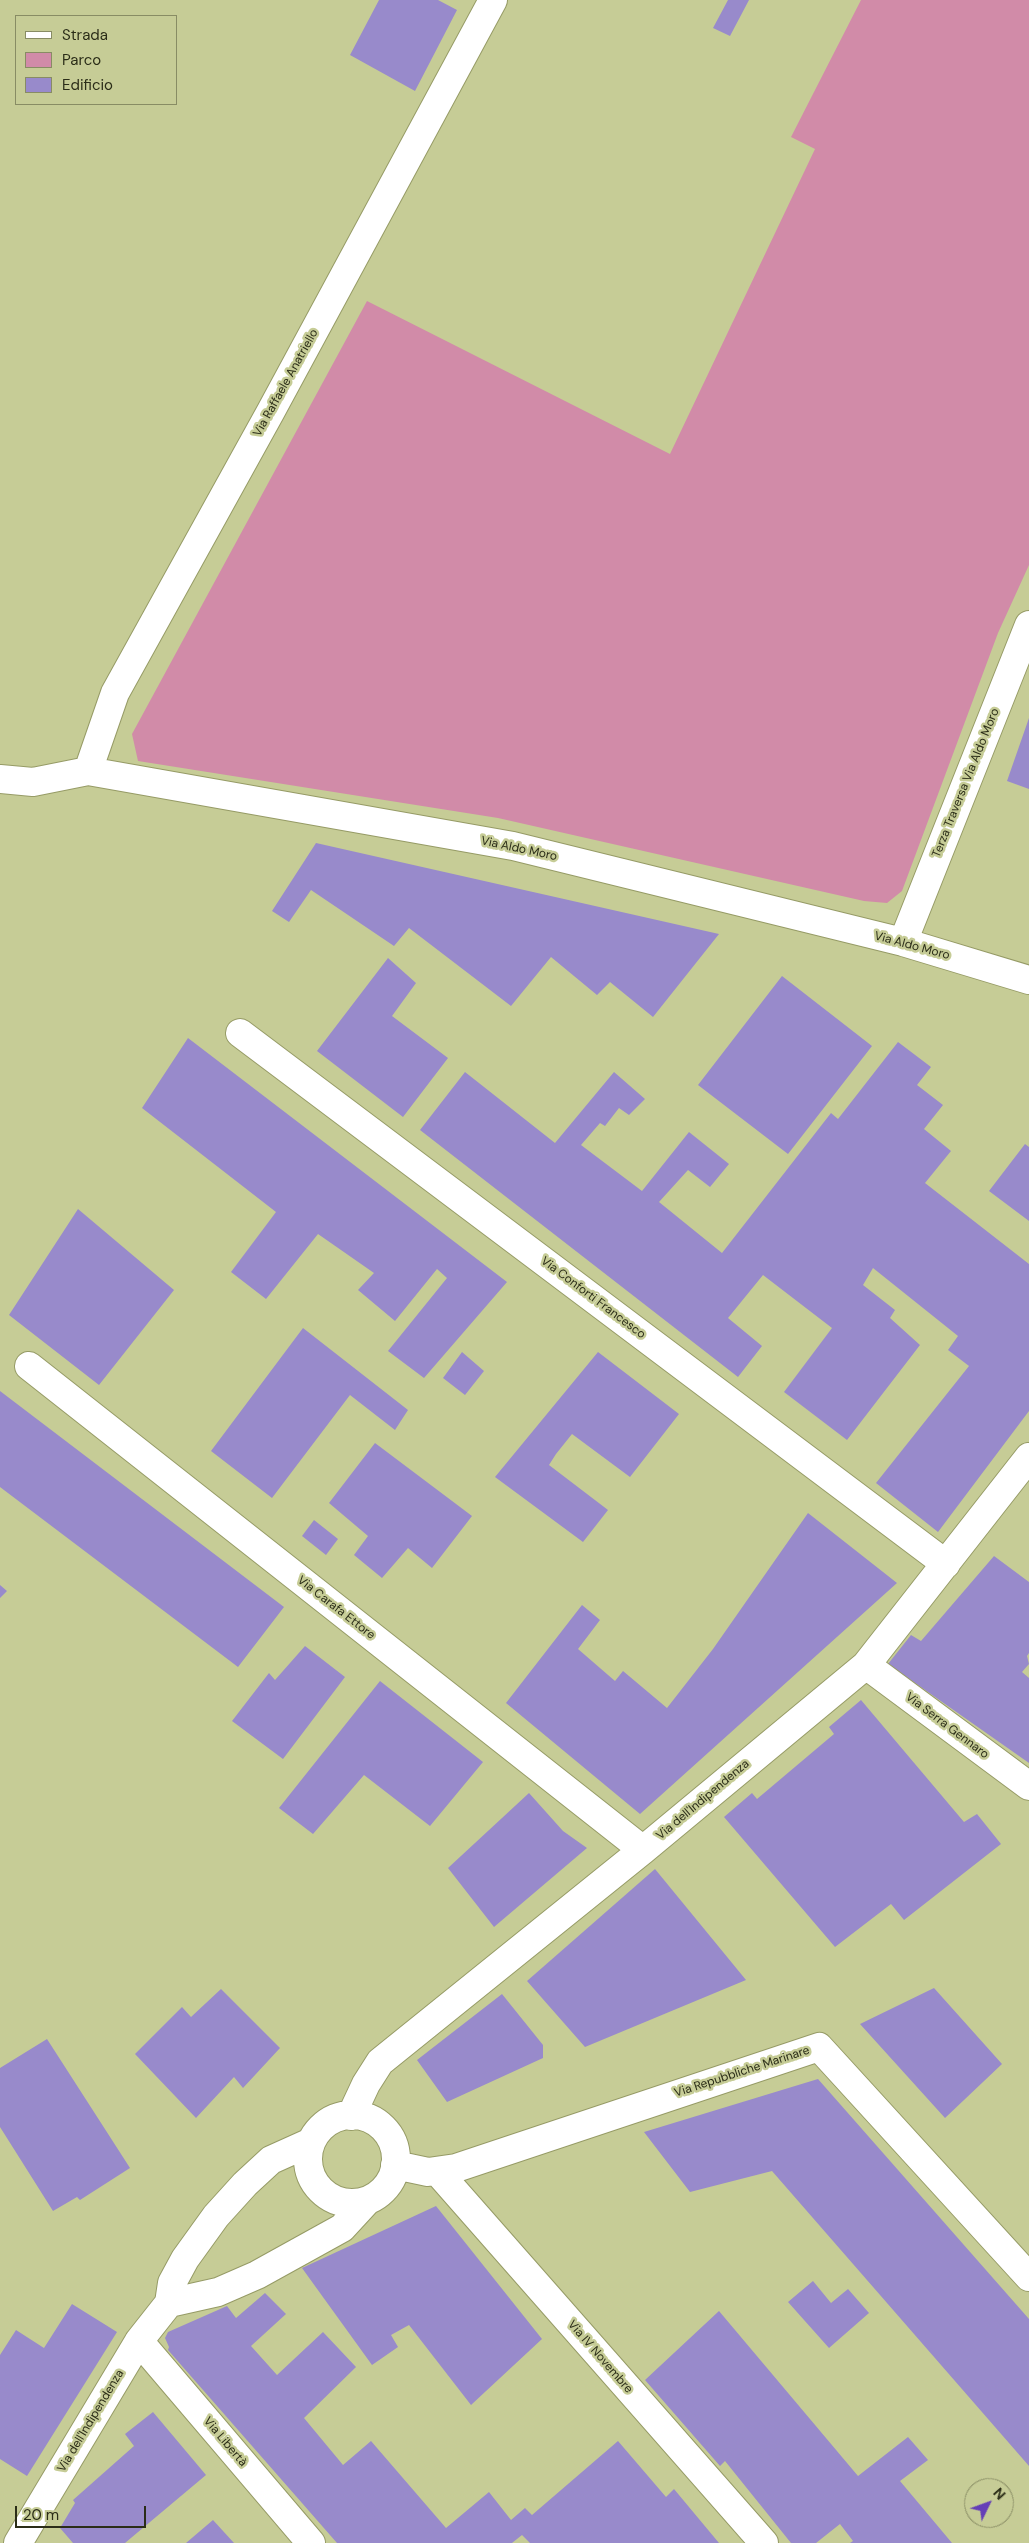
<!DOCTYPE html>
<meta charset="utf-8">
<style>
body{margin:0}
#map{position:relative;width:1029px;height:2543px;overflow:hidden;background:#c6cc96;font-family:"DM Sans",sans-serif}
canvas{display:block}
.legend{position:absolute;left:15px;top:15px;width:162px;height:90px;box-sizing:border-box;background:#c6cc96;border:1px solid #888c64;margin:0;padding:6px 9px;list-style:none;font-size:15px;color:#2b2d18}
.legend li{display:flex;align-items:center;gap:10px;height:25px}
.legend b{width:25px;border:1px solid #888c64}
.north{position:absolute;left:964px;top:2478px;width:50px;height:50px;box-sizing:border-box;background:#c6cc96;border:1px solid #888c64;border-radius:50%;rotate:48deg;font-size:14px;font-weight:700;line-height:20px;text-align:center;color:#2b2d18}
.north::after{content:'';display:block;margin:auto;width:18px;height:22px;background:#653fb7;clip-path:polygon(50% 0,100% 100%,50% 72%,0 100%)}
.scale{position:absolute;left:15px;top:2506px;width:131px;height:22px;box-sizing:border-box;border:2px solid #2b2d18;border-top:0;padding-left:6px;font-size:15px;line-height:18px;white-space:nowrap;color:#2b2d18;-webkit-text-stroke:4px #c6cc96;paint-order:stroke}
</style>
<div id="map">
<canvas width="1029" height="2543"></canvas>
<ul class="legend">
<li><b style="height:6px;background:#fff"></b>Strada</li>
<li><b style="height:14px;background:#d18ba8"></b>Parco</li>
<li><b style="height:14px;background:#988acb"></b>Edificio</li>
</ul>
<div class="north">N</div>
<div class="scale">20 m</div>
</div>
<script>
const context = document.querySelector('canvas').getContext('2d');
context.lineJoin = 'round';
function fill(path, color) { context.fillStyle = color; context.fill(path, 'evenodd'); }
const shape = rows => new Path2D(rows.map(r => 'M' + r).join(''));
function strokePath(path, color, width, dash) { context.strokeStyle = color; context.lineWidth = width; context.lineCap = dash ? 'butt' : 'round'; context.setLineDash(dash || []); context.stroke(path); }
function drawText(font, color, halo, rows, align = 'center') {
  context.font = font + ' "DM Sans",sans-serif'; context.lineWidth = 5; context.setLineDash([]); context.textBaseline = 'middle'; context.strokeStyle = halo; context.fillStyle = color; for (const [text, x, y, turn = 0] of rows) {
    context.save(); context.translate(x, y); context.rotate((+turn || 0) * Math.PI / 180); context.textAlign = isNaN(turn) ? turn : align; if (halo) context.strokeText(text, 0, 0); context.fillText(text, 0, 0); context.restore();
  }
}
fill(shape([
 [861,0,1029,0,1029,565,998,633,902,891,887,903,864,901,498,818,138,761,132,734,367,301,670,454,815,149,791,137]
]), '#d18ba8');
fill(shape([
 [379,0,438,0,457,10,415,91,350,55],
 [728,0,749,0,730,36,713,28],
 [1029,718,1029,789,1007,781],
 [316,843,719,934,653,1017,610,982,597,995,551,957,511,1006,409,928,394,946,311,890,289,922,272,911],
 [388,958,416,983,392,1016,448,1058,403,1117,317,1051],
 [782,976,872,1046,788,1154,698,1085],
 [188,1038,507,1282,424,1378,388,1351,447,1278,437,1269,395,1321,358,1290,374,1273,318,1234,266,1299,231,1272,276,1212,142,1108],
 [898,1042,931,1067,917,1085,943,1105,924,1129,951,1151,925,1183,1029,1264,1029,1411,938,1532,876,1483,969,1366,948,1350,958,1336,873,1268,863,1285,895,1310,890,1318,920,1345,847,1440,784,1392,832,1328,763,1275,728,1318,762,1346,738,1377,420,1130,465,1072,555,1143,614,1072,645,1099,629,1115,619,1108,605,1126,600,1123,581,1145,642,1191,689,1132,729,1164,710,1187,688,1170,659,1202,722,1253,831,1113,838,1119],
 [1025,1144,1029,1147,1029,1221,989,1191],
 [78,1209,174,1290,99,1385,9,1315],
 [303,1328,408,1410,395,1430,350,1395,272,1498,211,1451],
 [462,1352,484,1371,465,1395,443,1378],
 [598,1352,679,1414,630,1477,572,1434,556,1454,549,1465,608,1510,583,1542,495,1477],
 [0,1391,284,1607,238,1667,0,1487],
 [375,1443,472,1516,432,1568,408,1548,382,1578,354,1555,368,1536,329,1503],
 [808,1513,897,1583,640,1814,506,1703,582,1605,600,1620,578,1649,615,1681,623,1671,667,1708,713,1649],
 [314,1520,338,1539,326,1555,302,1536],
 [994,1556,1029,1582,1029,1653,1027,1656,1029,1664,1022,1672,1029,1678,1029,1763,888,1664,911,1635,921,1641],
 [0,1585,7,1591,0,1598],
 [305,1646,345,1677,283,1759,232,1721,269,1673,275,1680],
 [380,1681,483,1762,430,1826,364,1775,313,1834,279,1808],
 [861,1700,964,1822,977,1814,1001,1844,904,1920,891,1904,835,1947,724,1817,752,1793,757,1799,834,1734,829,1727],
 [529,1793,563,1831,587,1848,494,1927,448,1868],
 [655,1869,746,1980,585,2047,527,1981],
 [934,1988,1002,2064,945,2118,860,2024],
 [221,1989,280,2048,243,2088,234,2077,196,2118,135,2054,182,2007,191,2017],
 [502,1994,543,2045,543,2058,447,2102,417,2060],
 [47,2039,130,2168,80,2200,77,2197,53,2211,0,2127,0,2068],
 [818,2079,1029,2319,1029,2466,772,2171,690,2192,644,2132],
 [436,2206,542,2339,471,2405,409,2325,391,2335,398,2347,372,2365,302,2268],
 [813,2281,831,2303,848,2289,869,2313,829,2348,788,2302],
 [265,2293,286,2314,251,2346,277,2375,323,2332,356,2367,304,2418,343,2465,371,2441,446,2528,489,2492,511,2520,525,2508,532,2515,618,2441,666,2497,674,2489,719,2543,530,2543,522,2535,512,2543,337,2543,168,2350,169,2347,165,2338,168,2332,227,2306,236,2318],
 [72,2304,117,2332,27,2476,0,2459,0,2355,16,2330,44,2348],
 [719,2311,858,2476,908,2437,928,2460,900,2481,952,2543,850,2543,853,2541,840,2524,816,2543,791,2543,725,2461,720,2466,645,2380],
 [153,2412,206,2475,125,2543,73,2543,60,2528,75,2503,73,2500,134,2446,125,2434],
 [213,2520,234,2543,186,2543]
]), '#988acb');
const minor = shape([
 [88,771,115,693,271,411,493,0],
 [0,779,33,782,88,771,513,846,903,942,1029,980],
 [903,942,1029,625],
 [240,1033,946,1564],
 [29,1366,643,1850],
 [866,1665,1029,1786],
 '308 2159a44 44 0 1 1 88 0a44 44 0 1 1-88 0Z',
 [351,2116,366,2084,380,2062,643,1850,866,1665,1029,1457],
 [395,2165,428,2172,456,2168,819,2047,1029,2277],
 [437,2171,764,2543],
 [169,2303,218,2292,257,2275,342,2228,366,2202],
 [139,2341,311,2543],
 [18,2543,139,2341,169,2303,172,2283,185,2259,216,2216,245,2184,271,2160,311,2142]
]);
strokePath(minor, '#969b66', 30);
strokePath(minor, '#fff', 28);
drawText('12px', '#2b2d18', '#c6cc96', [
 ["Via Raffaele Anatriello",286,383,-61],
 ["Terza Traversa Via Aldo Moro",966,783,-68],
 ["Via Aldo Moro",519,849,12],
 ["Via Aldo Moro",912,946,15],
 ["Via Conforti Francesco",593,1298,37],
 ["Via Carafa Ettore",336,1608,38],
 ["Via Serra Gennaro",947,1726,37],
 ["Via dell'Indipendenza",703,1800,-40],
 ["Via Repubbliche Marinare",742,2072,-18],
 ["Via IV Novembre",600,2357,49],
 ["Via dell'Indipendenza",91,2421,-59],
 ["Via Libertà",225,2442,50]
]);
</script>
